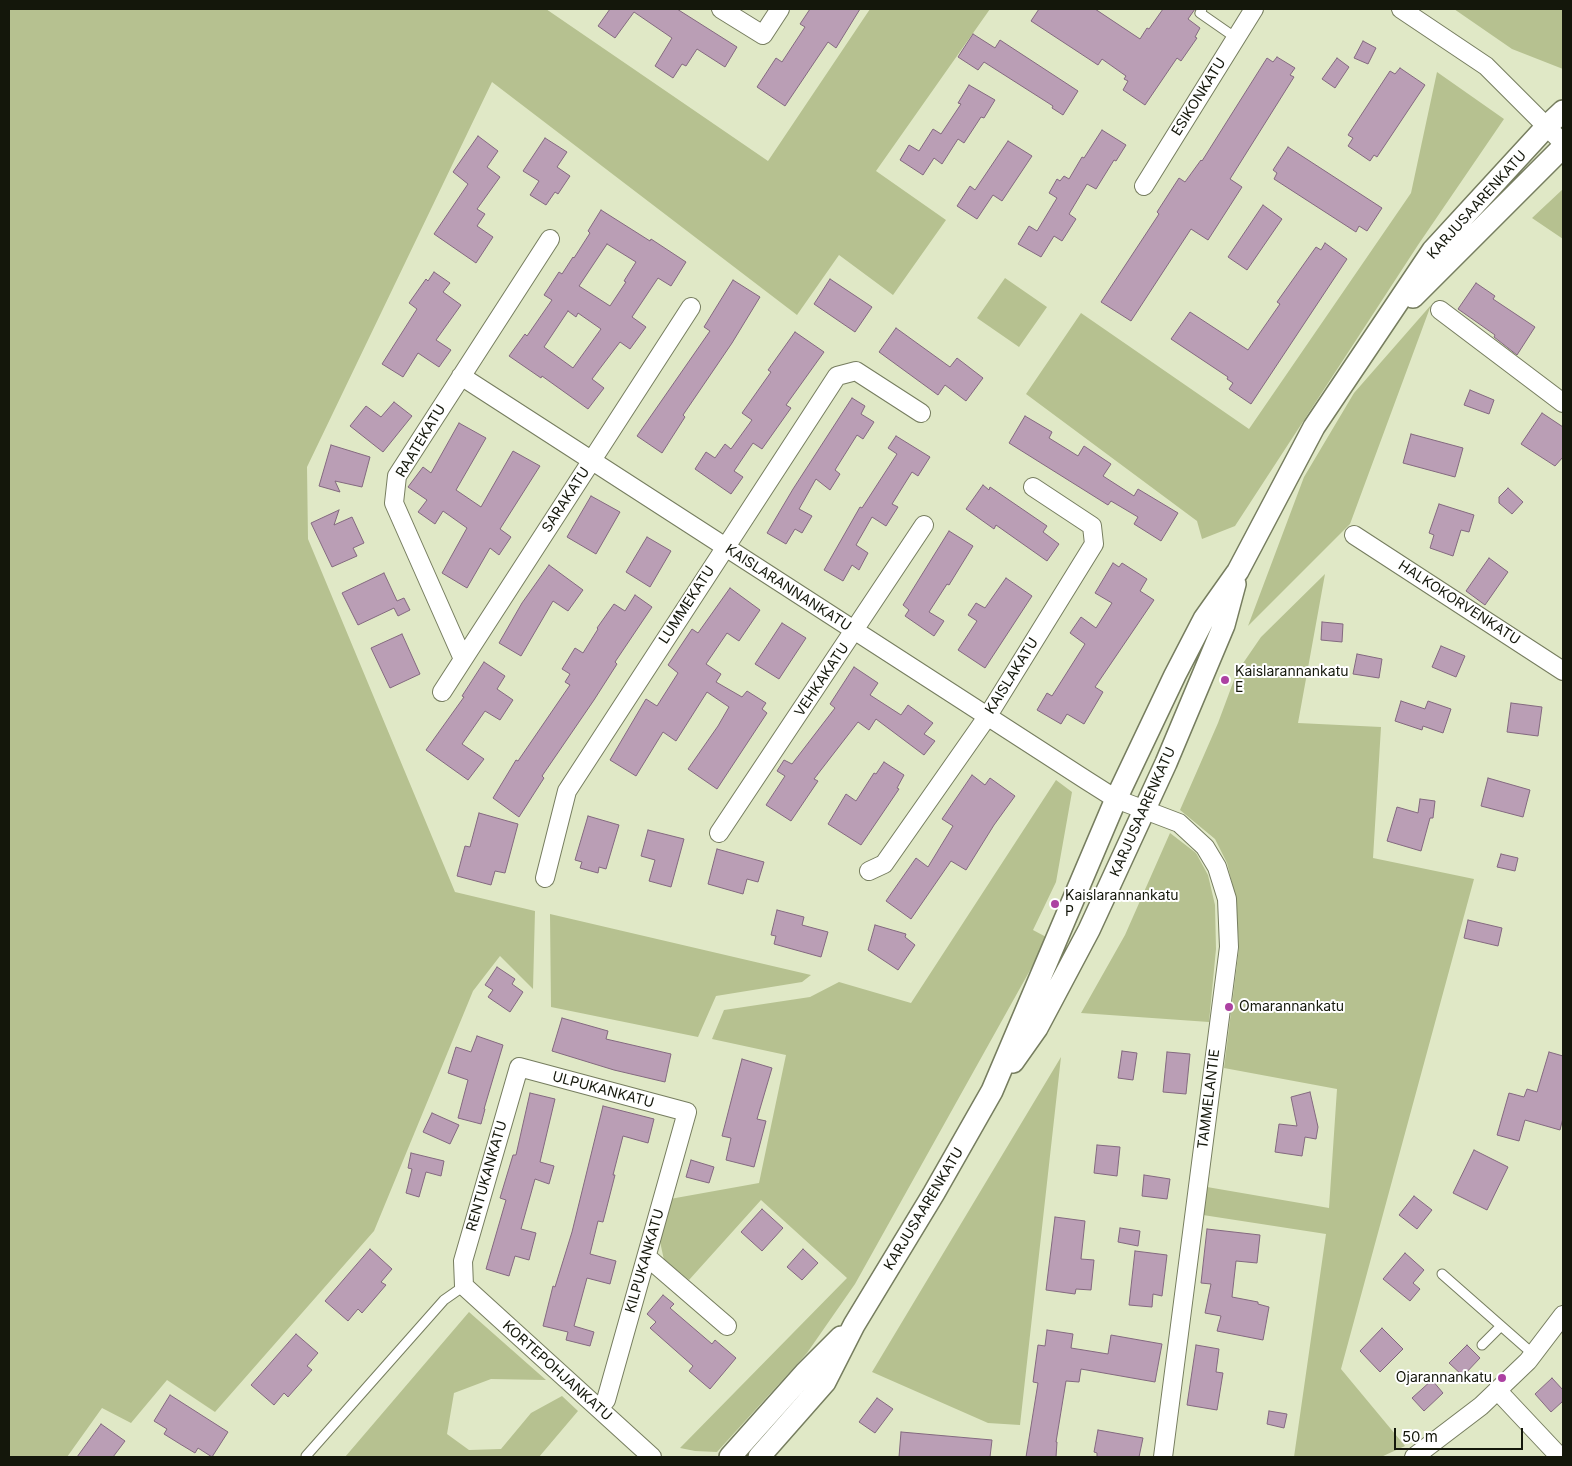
<!DOCTYPE html>
<style>
body{margin:0}
#map{position:relative;width:1572px;height:1466px;overflow:hidden;background:#e0e8c6;font-family:Inter,sans-serif}
canvas{display:block}
.frame{position:absolute;inset:0;border:10px solid #14170b;pointer-events:none}
.scale{position:absolute;left:1394px;top:1428px;width:129px;height:22px;box-sizing:border-box;border:2px solid #14170b;border-top:0;padding-left:6px;font-size:15px;line-height:18px;white-space:nowrap;color:#14170b;-webkit-text-stroke:4px #fff;paint-order:stroke}
</style>
<div id="map">
<canvas width="1572" height="1466"></canvas>
<div class="frame"></div>
<div class="scale">50 m</div>
</div>
<script>
const context = document.querySelector('canvas').getContext('2d');
context.lineJoin = 'round';
function fill(path, color) { context.fillStyle = color; context.fill(path, 'evenodd'); }
const shape = rows => new Path2D(rows.map(r => 'M' + r).join(''));
function strokePath(path, color, width, dash) { context.strokeStyle = color; context.lineWidth = width; context.lineCap = dash ? 'butt' : 'round'; context.setLineDash(dash || []); context.stroke(path); }
function drawText(font, color, halo, rows, align = 'center') {
  context.font = font + ' Inter,sans-serif'; context.lineWidth = 4; context.setLineDash([]); context.textBaseline = 'middle'; context.strokeStyle = halo; context.fillStyle = color; for (const [text, x, y, turn = 0] of rows) {
    context.save(); context.translate(x, y); context.rotate((+turn || 0) * Math.PI / 180); context.textAlign = isNaN(turn) ? turn : align; if (halo) context.strokeText(text, 0, 0); context.fillText(text, 0, 0); context.restore();
  }
}
fill(shape([
 [9,9,546,9,768,161,870,9,990,9,876,171,946,220,893,295,839,255,797,315,492,82,307,467,308,539,455,892,535,911,533,989,500,956,473,991,374,1231,215,1412,167,1380,131,1423,102,1408,67,1457,9,1457],
 [1454,9,1563,9,1563,69,1512,49],
 [1437,72,1504,119,1418,245,1235,526,1202,539,1197,521,1026,394,1081,313,1249,429,1411,193],
 [1563,189,1563,239,1532,218],
 [1005,278,1047,307,1019,347,977,318],
 [1431,305,1350,524,1248,626,1304,477,1354,393],
 [1325,574,1298,723,1381,727,1373,858,1474,879,1341,1369,1405,1446,1381,1457,1294,1457,1326,1234,1203,1215,1207,1187,1329,1208,1337,1089,1224,1068,1239,948,1236,899,1227,863,1215,839,1180,810,1218,723,1237,672,1261,637],
 [1056,780,1072,792,1056,882,1033,930,1048,938,855,1284,807,1353,717,1452,695,1451,680,1448,847,1278,761,1200,689,1280,664,1260,659,1237,670,1199,759,1183,786,1055,712,1039,724,1010,810,997,839,982,911,1003],
 [1170,833,1196,853,1208,875,1215,905,1216,949,1209,1022,1081,1013,1125,935],
 [550,914,811,975,802,982,716,996,698,1037,551,1007],
 [1061,1057,1020,1425,988,1423,872,1372],
 [469,1312,546,1380,491,1379,454,1393,447,1434,469,1450,501,1449,531,1413,562,1396,578,1411,539,1457,345,1457]
]), '#b6c190');
const building = shape([
 [610,9,677,9,737,47,725,67,697,49,686,66,682,64,673,78,655,66,672,38,634,12,615,38,598,26,610,9],
 [810,9,860,9,836,48,828,42,785,106,757,87,776,58,782,62,805,27,800,24,810,9],
 [1039,9,1095,9,1140,39,1147,28,1149,29,1163,9,1195,9,1188,19,1200,28,1195,37,1197,38,1181,61,1177,58,1145,105,1123,90,1128,81,1124,79,1126,76,1102,59,1098,65,1031,21,1039,9],
 [973,34,995,48,1000,40,1078,91,1063,115,1052,108,1053,106,984,62,978,70,958,57,973,34],
 [1363,41,1376,48,1368,64,1354,58,1363,41],
 [1277,57,1295,68,1290,75,1294,77,1230,179,1242,187,1208,240,1191,229,1131,321,1101,302,1159,214,1157,212,1179,178,1185,182,1201,160,1202,161,1267,58,1273,62,1277,57],
 [1337,58,1349,67,1335,88,1322,79,1337,58],
 [1400,68,1425,85,1377,157,1374,155,1370,161,1348,146,1353,138,1348,135,1390,71,1395,74,1400,68],
 [969,85,995,100,984,118,981,117,964,143,958,139,942,164,934,158,923,175,900,160,909,145,919,151,933,129,941,134,961,104,958,103,969,85],
 [1102,130,1126,145,1116,161,1114,160,1096,189,1087,184,1069,214,1076,219,1062,241,1054,236,1041,257,1018,244,1029,226,1037,231,1057,198,1049,193,1057,179,1060,181,1064,176,1069,179,1082,157,1084,158,1102,130],
 [478,136,498,151,487,167,500,177,477,209,485,214,477,226,493,237,476,263,434,234,468,184,453,172,478,136],
 [545,138,567,152,557,167,570,176,558,194,555,192,546,205,530,195,539,181,523,171,545,138],
 [1008,141,1032,156,1002,201,993,195,977,219,957,206,970,186,975,190,1008,141],
 [1288,147,1382,208,1367,231,1359,226,1356,232,1274,179,1277,173,1273,170,1288,147],
 [1263,205,1282,219,1247,270,1228,257,1263,205],
 [601,210,650,241,651,239,686,262,671,286,658,278,632,317,646,327,630,349,620,342,592,379,604,388,588,409,542,376,541,378,509,356,525,334,527,336,552,300,544,295,559,272,562,274,573,257,574,258,590,233,588,231,601,210],
 [607,244,636,262,624,281,626,282,610,306,579,286,607,244],
 [568,311,576,317,578,313,601,329,573,368,544,347,568,311],
 [1325,243,1347,259,1251,404,1229,389,1233,383,1227,379,1228,377,1171,339,1190,312,1248,350,1280,304,1277,302,1316,247,1321,250,1325,243],
 [434,272,450,283,443,292,461,305,436,340,451,350,439,367,418,353,403,377,382,364,417,309,409,303,426,279,428,281,434,272],
 [830,279,872,307,855,332,814,304,830,279],
 [733,280,760,297,732,343,683,415,685,417,662,453,637,436,710,331,704,327,733,280],
 [1476,283,1495,296,1493,299,1535,327,1517,355,1494,337,1495,335,1458,309,1476,283],
 [896,328,950,367,957,358,983,378,966,401,945,385,938,395,879,352,896,328],
 [795,332,824,352,786,405,791,408,762,449,753,443,734,471,743,477,731,494,695,469,706,452,715,458,725,444,731,449,752,420,742,413,771,372,768,370,795,332],
 [1470,390,1494,400,1489,414,1464,405,1470,390],
 [852,398,865,406,861,414,874,422,863,439,857,435,835,470,840,474,830,490,816,479,799,509,812,516,802,533,795,529,786,544,767,533,793,489,852,398],
 [394,402,412,416,383,452,350,426,366,406,381,417,394,402],
 [1542,413,1563,427,1563,457,1555,466,1521,444,1542,413],
 [1025,416,1052,432,1049,438,1078,456,1084,446,1111,464,1103,476,1134,496,1138,489,1178,513,1161,541,1134,524,1138,517,1111,501,1108,505,1009,443,1025,416],
 [459,423,486,438,456,490,481,507,513,451,540,466,500,529,511,537,499,555,490,548,467,588,442,573,467,528,443,511,435,524,418,512,427,500,408,487,423,467,431,473,459,423],
 [1411,434,1463,448,1455,477,1403,463,1411,434],
 [896,436,930,457,918,476,912,472,892,504,898,507,886,526,872,517,856,545,868,553,859,570,852,565,843,581,824,570,860,507,862,508,897,454,888,448,896,436],
 [331,445,370,457,362,487,335,481,340,492,319,486,331,445],
 [983,485,989,490,990,487,1047,526,1043,532,1059,544,1047,561,996,525,994,529,966,509,983,485],
 [1508,488,1523,502,1512,514,1499,503,1499,497,1508,488],
 [591,496,620,512,596,554,567,537,591,496],
 [1439,504,1474,515,1469,532,1461,530,1453,556,1430,548,1434,535,1429,533,1439,504],
 [339,510,334,525,352,517,364,543,353,548,357,556,332,567,311,523,339,510],
 [949,531,973,546,949,585,947,584,929,612,944,621,934,636,905,616,909,610,903,605,949,531],
 [647,537,671,551,650,587,626,572,647,537],
 [1489,558,1508,572,1485,605,1466,591,1489,558],
 [1113,563,1119,567,1122,563,1147,579,1140,591,1154,600,1095,687,1103,692,1084,724,1067,714,1061,724,1037,710,1047,693,1052,696,1085,644,1070,633,1081,617,1096,628,1112,603,1095,593,1113,563],
 [549,565,583,590,568,611,553,601,521,656,499,643,522,603,549,565],
 [384,573,397,601,404,598,410,610,398,616,394,608,358,625,342,593,384,573],
 [1006,578,1032,596,985,668,958,650,977,621,968,615,976,603,985,608,1006,578],
 [730,588,760,610,739,641,727,633,706,664,721,674,716,682,742,697,747,691,766,703,762,709,767,713,717,789,688,769,718,726,729,707,707,692,676,741,663,732,636,776,610,760,646,699,657,706,678,673,668,665,692,629,698,633,730,588],
 [635,595,652,607,615,662,617,664,594,700,542,776,544,778,519,817,493,798,516,760,518,761,570,685,565,682,570,674,562,669,575,648,583,653,598,629,597,628,614,604,625,611,635,595],
 [1322,622,1343,624,1342,642,1321,640,1322,622],
 [782,623,806,638,779,679,755,664,782,623],
 [402,634,420,674,390,688,371,648,402,634],
 [1441,646,1465,656,1456,677,1432,667,1441,646],
 [1357,654,1382,659,1379,678,1353,674,1357,654],
 [484,662,505,676,497,689,513,700,500,720,485,711,462,744,484,759,468,780,426,750,464,697,462,696,484,662],
 [854,667,878,683,870,695,901,715,908,705,933,723,924,734,935,741,924,755,876,719,869,730,858,722,814,779,818,781,791,821,766,805,785,776,777,771,784,760,792,764,835,708,830,704,854,667],
 [1401,701,1425,709,1428,701,1451,709,1443,733,1423,726,1422,730,1395,721,1401,701],
 [1511,703,1542,707,1538,736,1507,732,1511,703],
 [884,762,904,775,897,788,899,789,861,845,828,824,846,794,856,801,874,773,876,774,884,762],
 [972,775,985,785,990,778,1015,796,994,825,966,870,951,861,911,919,886,901,916,858,928,867,953,826,942,819,972,775],
 [1488,778,1530,790,1523,817,1481,806,1488,778],
 [1420,799,1435,801,1433,818,1430,818,1421,851,1387,841,1397,807,1418,813,1420,799],
 [479,813,518,824,505,873,495,871,491,885,457,876,465,846,470,847,479,813],
 [588,816,619,825,606,869,599,867,598,873,580,868,582,862,575,860,588,816],
 [648,830,684,839,671,887,649,881,655,860,641,856,648,830],
 [717,849,764,862,758,882,747,879,743,894,708,884,717,849],
 [1501,854,1518,858,1515,871,1497,867,1501,854],
 [777,910,804,917,802,925,828,932,821,957,774,944,776,936,771,935,777,910],
 [1468,920,1502,928,1498,946,1464,938,1468,920],
 [875,925,906,934,905,937,915,945,898,970,868,950,875,925],
 [497,967,515,979,512,984,523,992,510,1012,488,997,493,990,485,985,497,967],
 [562,1018,608,1031,606,1039,671,1054,665,1082,614,1070,552,1051,562,1018],
 [477,1036,503,1045,484,1109,485,1109,481,1124,458,1118,468,1080,448,1073,456,1047,471,1052,477,1036],
 [1122,1051,1137,1053,1133,1080,1118,1078,1122,1051],
 [1167,1052,1190,1054,1186,1094,1163,1092,1167,1052],
 [1549,1052,1563,1056,1563,1118,1560,1130,1525,1120,1519,1141,1497,1135,1509,1093,1524,1097,1527,1089,1537,1092,1549,1052],
 [742,1059,772,1068,757,1119,766,1121,754,1167,726,1160,731,1138,722,1136,742,1059],
 [1310,1092,1318,1127,1316,1139,1305,1137,1302,1156,1275,1152,1279,1124,1297,1126,1291,1097,1310,1092],
 [530,1093,555,1099,540,1162,554,1166,549,1184,535,1179,521,1229,536,1233,529,1260,515,1256,509,1276,486,1269,506,1200,500,1198,513,1155,516,1155,530,1093],
 [603,1106,654,1119,648,1143,623,1136,613,1175,615,1175,603,1222,598,1221,590,1254,616,1261,610,1284,587,1278,574,1326,594,1332,590,1346,566,1340,568,1332,543,1326,553,1286,555,1287,572,1232,603,1106],
 [432,1113,459,1125,450,1144,423,1132,432,1113],
 [1097,1145,1120,1147,1117,1176,1094,1173,1097,1145],
 [1474,1150,1508,1167,1487,1210,1453,1193,1474,1150],
 [411,1153,444,1161,441,1176,426,1172,419,1197,406,1193,412,1169,408,1168,411,1153],
 [691,1160,714,1167,709,1183,686,1177,691,1160],
 [1144,1175,1170,1179,1167,1199,1142,1196,1144,1175],
 [1414,1196,1432,1210,1417,1229,1399,1215,1414,1196],
 [762,1209,783,1228,762,1251,741,1232,762,1209],
 [1055,1217,1085,1221,1081,1259,1094,1260,1091,1290,1076,1289,1075,1294,1046,1290,1055,1217],
 [1120,1228,1140,1231,1138,1246,1118,1242,1120,1228],
 [1207,1229,1260,1235,1257,1263,1236,1261,1232,1297,1258,1302,1258,1304,1269,1307,1263,1340,1217,1331,1221,1316,1205,1313,1211,1284,1201,1283,1207,1229],
 [370,1249,392,1269,381,1282,386,1285,362,1313,358,1309,348,1321,325,1301,370,1249],
 [803,1249,818,1263,802,1280,787,1267,803,1249],
 [1135,1251,1167,1255,1162,1296,1153,1294,1152,1307,1129,1305,1135,1251],
 [1405,1253,1424,1270,1413,1283,1420,1289,1410,1301,1383,1279,1405,1253],
 [663,1295,674,1304,670,1308,712,1344,715,1340,736,1358,710,1389,689,1371,693,1366,650,1328,656,1322,647,1314,663,1295],
 [1382,1328,1403,1349,1380,1372,1360,1351,1382,1328],
 [1047,1330,1073,1334,1071,1348,1108,1354,1111,1335,1162,1344,1155,1382,1081,1369,1079,1382,1066,1381,1056,1442,1057,1442,1056,1457,1026,1457,1038,1383,1033,1382,1038,1345,1045,1346,1047,1330],
 [296,1334,318,1353,307,1366,312,1370,288,1397,284,1393,274,1405,251,1385,296,1334],
 [1196,1345,1219,1349,1216,1372,1223,1373,1217,1410,1187,1405,1196,1345],
 [1467,1345,1480,1358,1463,1376,1449,1363,1467,1345],
 [1552,1378,1563,1390,1563,1401,1551,1412,1535,1394,1552,1378],
 [1432,1380,1443,1393,1424,1411,1412,1398,1432,1380],
 [170,1395,228,1432,212,1457,198,1448,195,1453,180,1444,164,1434,167,1429,154,1421,170,1395],
 [877,1398,893,1409,875,1433,859,1422,877,1398],
 [1269,1411,1287,1414,1284,1428,1267,1424,1269,1411],
 [101,1424,125,1441,113,1457,77,1457,101,1424],
 [1098,1430,1143,1438,1139,1457,1097,1457,1097,1453,1094,1452,1098,1430],
 [901,1432,992,1440,990,1457,899,1457,901,1432]
]);
fill(building, '#ba9eb5');
strokePath(building, '#83697f', 1);
const service = shape([
 [1202,9,1200,13,1236,38],
 [1442,1274,1533,1354],
 [1482,1345,1501,1326],
 [306,1456,444,1300,464,1286]
]);
const minor = shape([
 [721,9,763,35,780,9],
 [1401,9,1486,66,1563,143],
 [1144,186,1254,9],
 [1440,310,1563,403],
 [461,376,1086,780,1116,799,1179,823,1205,847,1217,867,1227,899,1229,947,1163,1457],
 [1354,535,1563,671],
 [463,659,394,503,397,476,550,239],
 [442,692,691,307],
 [719,833,924,525],
 [869,871,884,864,987,717,1094,544,1092,526,1033,487],
 [545,878,567,791,837,376,856,371,921,413],
 [647,1257,727,1326],
 [1497,1390,1560,1457],
 [599,1408,606,1400,687,1112,519,1067,463,1261,464,1286,652,1457],
 [1414,1457,1481,1406,1528,1361,1563,1315]
]);
const tertiary = shape([
 [1413,297,1563,147],
 [1013,1062,1037,1028,1089,930,1166,763,1224,625,1235,584],
 [730,1457,805,1373,841,1337],
 [759,1457,825,1382,854,1325,934,1193,992,1091,1116,799,1175,675,1204,619,1238,571,1314,427,1433,250,1547,126,1563,111]
]);
strokePath(service, '#767d5f', 11);
strokePath(minor, '#767d5f', 20);
strokePath(tertiary, '#767d5f', 24);
strokePath(service, '#fff', 9);
strokePath(minor, '#fff', 18);
strokePath(tertiary, '#fff', 21);
for (const [x, y, r, color] of [
 [1225,680,5,"#ac41a2"],
 [1055,904,5,"#ac41a2"],
 [1229,1007,5,"#ac41a2"],
 [1502,1378,5,"#ac41a2"]
]) { const dot = new Path2D(); dot.arc(x, y, r, 0, 2 * Math.PI); context.fillStyle = color; context.fill(dot); strokePath(dot, '#fff', 2); }
drawText('14px', '#14170b', '#fff', [
 ["ESIKONKATU",1199,97,-58],
 ["KARJUSAARENKATU",1477,205,-48],
 ["RAATEKATU",421,441,-59],
 ["SARAKATU",566,500,-57],
 ["KAISLARANNANKATU",788,588,33],
 ["HALKOKORVENKATU",1459,603,33],
 ["LUMMEKATU",687,605,-57],
 ["KAISLAKATU",1012,676,-58],
 ["VEHKAKATU",822,680,-56],
 ["KARJUSAARENKATU",1143,812,-66],
 ["ULPUKANKATU",603,1090,15],
 ["TAMMELANTIE",1209,1099,-83],
 ["RENTUKANKATU",487,1176,-74],
 ["KARJUSAARENKATU",924,1209,-59],
 ["KILPUKANKATU",645,1261,-74],
 ["KORTEPOHJANKATU",557,1371,42]
]);
drawText('14px', '#14170b', '#fff', [
 ["Kaislarannankatu",1235,672],
 ["E",1235,688],
 ["Kaislarannankatu",1065,896],
 ["P",1065,912],
 ["Omarannankatu",1239,1007],
 ["Ojarannankatu",1492,1378,"right"]
], 'left');
</script>
